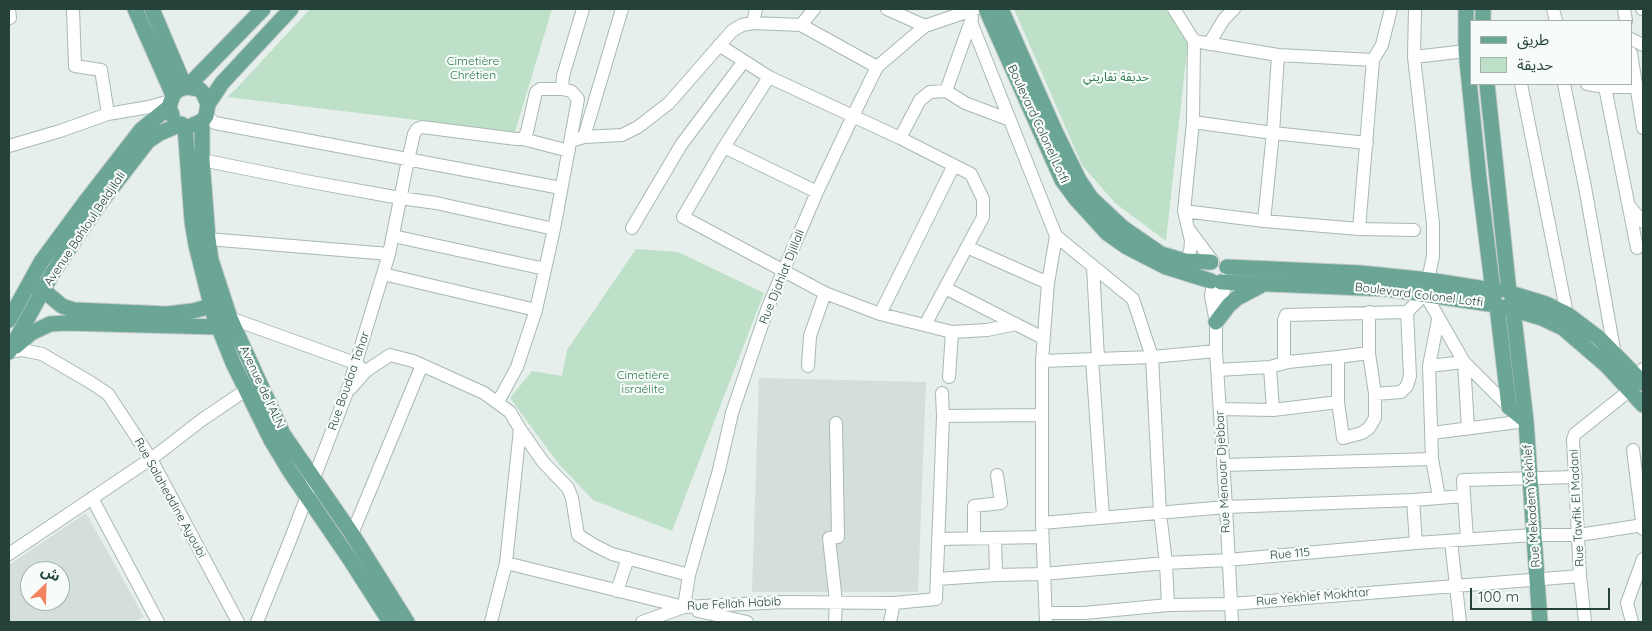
<!DOCTYPE html>
<meta charset="utf-8">
<style>
body{margin:0}
#map{position:relative;width:1652px;height:631px;overflow:hidden;background:#e6efeb;font-family:Quicksand,"Noto Sans Arabic",sans-serif}
canvas{display:block}
.frame{position:absolute;inset:0;border:10px solid #24423a;pointer-events:none}
.legend{position:absolute;left:1470px;top:20px;width:162px;height:65px;box-sizing:border-box;background:#f7fbf9;border:1px solid #a3b1ad;margin:0;padding:6px 9px;list-style:none;font-size:15px;color:#24423a}
.legend li{display:flex;align-items:center;gap:10px;height:25px}
.legend b{width:25px;border:1px solid #a3b1ad}
.north{position:absolute;left:20px;top:561px;width:50px;height:50px;box-sizing:border-box;background:#f7fbf9;border:1px solid #a3b1ad;border-radius:50%;rotate:24deg;font-size:14px;font-weight:700;line-height:20px;text-align:center;color:#24423a}
.north::after{content:'';display:block;margin:auto;width:18px;height:22px;background:#f4845f;clip-path:polygon(50% 0,100% 100%,50% 72%,0 100%)}
.scale{position:absolute;left:1470px;top:588px;width:140px;height:22px;box-sizing:border-box;border:2px solid #24423a;border-top:0;padding-left:6px;font-size:15px;line-height:18px;white-space:nowrap;color:#24423a;-webkit-text-stroke:4px #f7fbf9;paint-order:stroke}
</style>
<div id="map">
<canvas width="1652" height="631"></canvas>
<div class="frame"></div>
<ul class="legend">
<li><b style="height:6px;background:#6aa596"></b>طريق</li>
<li><b style="height:14px;background:#bfe0c8"></b>حديقة</li>
</ul>
<div class="north">ش</div>
<div class="scale">100 m</div>
</div>
<script>
const context = document.querySelector('canvas').getContext('2d');
context.lineJoin = 'round';
function fill(path, color) { context.fillStyle = color; context.fill(path, 'evenodd'); }
const shape = rows => new Path2D(rows.map(r => 'M' + r).join(''));
function strokePath(path, color, width, dash) { context.strokeStyle = color; context.lineWidth = width; context.lineCap = dash ? 'butt' : 'round'; context.setLineDash(dash || []); context.stroke(path); }
function drawText(font, color, halo, rows, align = 'center') {
  context.font = font + ' Quicksand,"Noto Sans Arabic",sans-serif'; context.lineWidth = 4.5; context.setLineDash([]); context.textBaseline = 'middle'; context.strokeStyle = halo; context.fillStyle = color; for (const [text, x, y, turn = 0] of rows) {
    context.save(); context.translate(x, y); context.rotate((+turn || 0) * Math.PI / 180); context.textAlign = isNaN(turn) ? turn : align; if (halo) context.strokeText(text, 0, 0); context.fillText(text, 0, 0); context.restore();
  }
}
fill(shape([
 [759,378,926,382,918,592,752,592],
 [86,513,144,617,134,622,9,622,9,565],
 [30,571,60,571,60,601,30,601]
]), '#d4dfda');
fill(shape([
 [310,9,552,9,515,132,227,97,235,90],
 [1014,9,1166,9,1188,41,1166,241,1115,203,1082,165],
 [636,249,678,252,764,293,672,531,593,500,558,463,510,398,532,371,562,376,567,350]
]), '#bfe0c8');
const minor = shape([
 [9,9,10,18],
 [73,9,75,66,101,70,108,114],
 [887,9,925,26],
 [1174,9,1194,41,1193,122,1184,211,1191,241,1190,252,1185,261],
 [1553,9,1556,21],
 [1624,9,1626,21],
 [1642,9,1643,9],
 [971,22,1056,236,1048,283,1042,361,1042,523,1046,622],
 [753,23,756,9],
 [801,25,814,9],
 [1631,39,1643,45],
 [1194,41,1278,55,1373,60],
 [1209,44,1224,19,1234,9],
 [719,45,769,77,900,138,971,174,983,199,983,217,925,325],
 [1631,53,1643,128],
 [1414,57,1466,51],
 [769,77,724,147,683,217,825,293,880,314,952,332,987,330,1016,324],
 [1521,84,1567,314,1565,321],
 [1564,84,1585,187,1615,355],
 [1587,84,1605,87,1636,87],
 [1605,87,1637,248],
 [946,91,965,103,1010,120],
 [206,116,215,123,561,188],
 [1193,122,1273,133,1367,143],
 [584,137,622,9],
 [900,138,920,100,930,92,946,91,972,18],
 [523,139,569,151],
 [571,141,584,137,622,135,638,127,669,103,732,31,742,25,753,23,801,25,877,67],
 [9,146,60,131,108,114,149,107,170,101],
 [724,147,817,192],
 [202,160,311,182,400,198,436,203,554,229],
 [1629,206,1643,222],
 [1184,211,1264,221,1359,229,1414,230],
 [1264,221,1273,133,1278,55],
 [632,228,681,145,744,61],
 [1359,229,1373,60,1382,45,1391,9],
 [1190,231,1213,262],
 [393,236,545,269],
 [1056,236,1133,299,1152,357,1160,513,1166,563,1168,605],
 [208,239,389,254],
 [967,247,1048,283],
 [1093,267,1098,358],
 [383,274,536,310],
 [1227,277,1216,322,1216,351,1226,507,1232,622],
 [1213,282,1211,296,1215,317],
 [945,288,1043,338],
 [1425,294,1464,362,1509,407],
 [880,314,954,165],
 [230,318,355,363,361,368],
 [1438,320,1429,366,1432,459,1439,497],
 [9,352,22,350,42,354,90,382,108,394,151,459,238,622],
 [1369,353,1375,394,1375,418,1369,428,1362,433,1343,438,1338,402,1338,357,1288,362,1284,357,1284,320,1286,315,1407,312,1425,294,1433,256,1433,224,1414,57,1415,9],
 [1338,357,1369,353,1369,312],
 [1092,359,1103,517],
 [1042,361,1152,357,1216,351],
 [808,366,810,336,825,293],
 [1429,366,1464,362,1468,428],
 [1270,367,1273,410],
 [1217,370,1270,367,1288,362],
 [949,377,952,332],
 [351,388,366,371,390,355,413,361,484,393,510,412,520,429,543,462,568,488,572,498,578,535,594,545,612,554,689,575],
 [1375,394,1401,392,1407,386,1410,376,1407,312],
 [498,402,517,367,536,310,554,229,578,99,571,91,562,89,563,76,583,9],
 [1220,409,1273,410,1338,402],
 [943,416,1042,415],
 [1432,433,1526,421],
 [1633,450,1643,529],
 [1224,465,1432,459],
 [92,498,158,622],
 [1413,500,1416,543],
 [1042,523,1226,507,1413,500,1464,496],
 [352,534,422,365],
 [974,538,974,506,1001,503,997,475],
 [995,538,996,575],
 [939,539,1042,537],
 [1467,539,1463,480,1576,477],
 [1451,541,1460,622],
 [9,554,155,456,203,419,246,390],
 [506,563,684,607,784,602,894,603,936,599,943,416,942,393],
 [937,579,996,575,1043,574,1166,563,1228,560,1416,543,1533,535,1579,535,1643,525],
 [617,591,628,558],
 [684,607,689,575,719,470,732,413,768,307,817,192,853,116,877,67,925,26,975,9],
 [698,611,747,622],
 [1046,613,1084,613,1168,605,1231,604,1580,576],
 [257,622,291,538,347,392,389,254,408,160,414,134,417,129,422,127,516,139,523,139,527,132,536,92,540,89,562,89],
 [491,622,506,563,520,429],
 [642,622,684,607],
 [835,622,836,602,829,538,838,537,836,423],
 [890,622,894,603],
 [1585,622,1580,576,1573,439,1575,434,1630,390,1639,379,1643,369],
 [1632,622,1627,603,1643,559]
]);
const major = shape([
 [135,9,173,95],
 [152,9,185,87],
 [986,9,1062,180,1076,199,1107,233,1127,247,1166,267,1211,281],
 [1001,9,1055,131,1079,180,1091,198,1123,228,1161,254,1185,261,1211,262],
 [1466,9,1466,51,1479,179,1494,299],
 [1483,9,1483,21],
 [1487,84,1509,292],
 [187,87,199,89,203,93,208,104,206,116,202,121,193,125],
 [208,104,222,83,291,9],
 [172,115,169,107,173,95,178,90,187,87,263,9],
 [202,121,202,160,208,239,211,260,230,318,283,434,352,534,407,622],
 [185,126,192,221,196,245,213,313,233,363,271,440,289,470,349,558,390,622],
 [1227,267,1360,273,1429,280,1498,291],
 [1221,282,1388,289,1496,305],
 [36,287,43,290,62,306,74,310,167,314,193,311,211,306],
 [1510,293,1546,304,1567,314,1600,339,1643,383],
 [1497,306,1509,407,1526,421,1512,300],
 [1505,307,1542,318,1563,328,1606,365,1643,405],
 [9,320,41,262,86,201,141,130,169,107],
 [1216,322,1229,305,1237,298,1260,286],
 [16,346,31,333,50,324,65,323,219,327],
 [9,352,52,274,97,207,148,141,160,133,181,124],
 [1526,421,1540,622]
]);
strokePath(minor, '#a8b8b2', 14);
strokePath(major, '#c2cac8', 17);
strokePath(minor, '#fff', 12);
strokePath(major, '#6aa596', 15);
drawText('12px', '#2d7a4b', '#f7fbf9', [
 ["Cimetière",473,61],
 ["Chrétien",473,75],
 ["حديقة تفاريتي",1116,77],
 ["Cimetière",643,375],
 ["israélite",643,389]
]);
drawText('12px', '#24423a', '#f7fbf9', [
 ["Boulevard Colonel Lotfi",1038,124,65],
 ["Avenue Bahloul Beldjilali",85,229,-56],
 ["Rue Djahlat Djillali",782,277,-68],
 ["Boulevard Colonel Lotfi",1419,295,7],
 ["Rue Boudaa Tahar",349,381,-71],
 ["Avenue de l'ALN",262,387,65],
 ["Rue Menouar Djebbar",1223,472,-93],
 ["Rue Salaheddine Ayoubi",170,498,61],
 ["Rue Mekadem Yekhlef",1532,506,-94],
 ["Rue Tawfik El Madani",1577,508,-93],
 ["Rue 115",1290,554,-5],
 ["Rue Yekhlef Mokhtar",1313,597,-5],
 ["Rue Fellah Habib",734,604,-3]
]);
</script>
